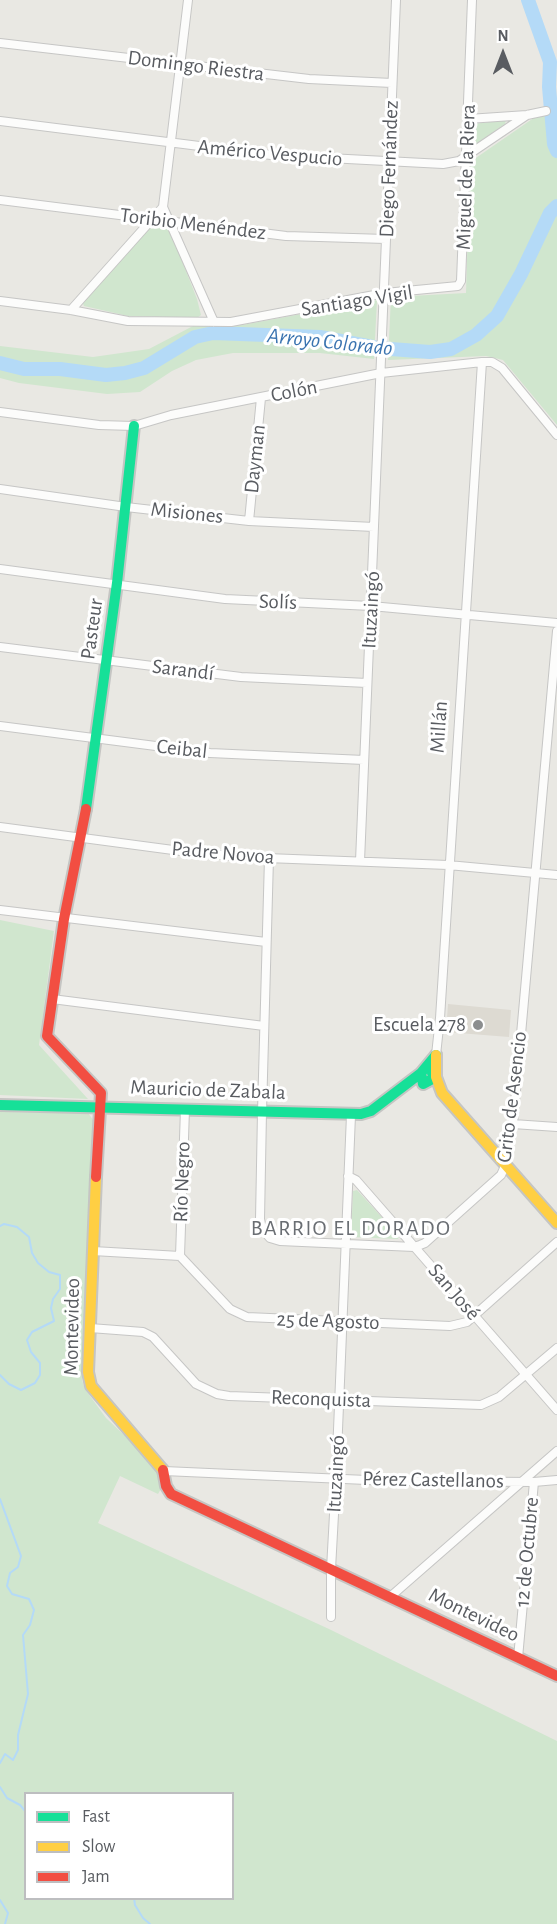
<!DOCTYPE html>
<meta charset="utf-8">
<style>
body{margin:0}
#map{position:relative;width:557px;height:1924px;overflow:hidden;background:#e9e8e3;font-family:"Alegreya Sans",sans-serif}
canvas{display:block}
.legend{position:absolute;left:24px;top:1792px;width:210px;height:108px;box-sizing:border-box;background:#fff;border:2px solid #bdbec0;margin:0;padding:8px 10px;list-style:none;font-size:18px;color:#595c61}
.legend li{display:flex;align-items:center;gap:12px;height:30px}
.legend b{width:30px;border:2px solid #bdbec0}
.north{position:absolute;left:473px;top:24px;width:60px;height:60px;-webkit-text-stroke:4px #fff;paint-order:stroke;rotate:0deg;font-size:16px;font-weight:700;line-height:24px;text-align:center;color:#595c61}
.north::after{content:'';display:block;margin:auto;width:21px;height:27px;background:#595c61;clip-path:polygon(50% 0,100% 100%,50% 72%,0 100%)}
</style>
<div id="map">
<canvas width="557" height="1924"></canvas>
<ul class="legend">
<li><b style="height:8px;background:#16e098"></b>Fast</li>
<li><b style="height:8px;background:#ffcf43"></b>Slow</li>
<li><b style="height:8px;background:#f24e42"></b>Jam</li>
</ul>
<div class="north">N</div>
</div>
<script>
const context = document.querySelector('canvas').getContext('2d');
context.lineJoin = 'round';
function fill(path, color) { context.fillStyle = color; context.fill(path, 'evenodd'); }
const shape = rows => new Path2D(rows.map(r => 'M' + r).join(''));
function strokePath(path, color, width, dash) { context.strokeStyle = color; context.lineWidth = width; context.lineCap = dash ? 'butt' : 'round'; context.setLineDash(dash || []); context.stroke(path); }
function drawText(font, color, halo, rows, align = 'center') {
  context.font = font + ' "Alegreya Sans",sans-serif'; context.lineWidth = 6; context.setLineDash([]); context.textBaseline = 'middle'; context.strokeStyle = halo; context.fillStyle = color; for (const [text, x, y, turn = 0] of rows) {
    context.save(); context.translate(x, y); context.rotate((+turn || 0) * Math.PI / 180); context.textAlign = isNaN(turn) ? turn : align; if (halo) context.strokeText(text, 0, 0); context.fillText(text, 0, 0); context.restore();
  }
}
fill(shape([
 [448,1004,511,1010,509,1037,446,1032]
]), '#dddad2');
fill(shape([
 [538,115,557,115,557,425,503,360,486,356,388,360,391,297,466,293,470,162],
 [506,120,505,124,473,146,471,145,473,124],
 [160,225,168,228,172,235,197,299,201,315,197,318,128,316,84,306,82,301,151,227],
 [377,300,374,359,320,353,233,353,196,360,172,371,140,392,107,394,19,383,0,378,0,346,93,357,149,349,193,326,242,325],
 [0,920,54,931,39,1045,88,1099,0,1095],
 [0,1112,88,1113,94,1121,82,1380,85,1389,106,1418,157,1466,161,1472,162,1487,158,1494,120,1476,98,1523,329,1629,557,1741,557,1924,0,1924],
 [26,1794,232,1794,232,1898,26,1898],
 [357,1190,399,1236,398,1239,351,1237,353,1191]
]), '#d0e6ce');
strokePath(shape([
 [0,1226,4,1224,17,1227,29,1237,32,1253,38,1263,49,1272,60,1275,60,1289,53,1299,51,1308,54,1321,32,1332,27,1340,31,1352,40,1363,40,1375,35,1383,21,1390,9,1384,0,1375],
 [0,1499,21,1556,18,1567,10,1573,7,1586,12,1594,29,1599,34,1610,30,1625,23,1635,28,1694,18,1735,18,1750,13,1760,5,1754,0,1763],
 [0,1787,7,1798,20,1805,26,1812],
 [134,1898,135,1905,143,1918,150,1924],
 [0,1900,8,1913,5,1924]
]), '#b4daf7', 2);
strokePath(shape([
 [528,0,550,62,549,87,554,144,557,151],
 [0,363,24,369,60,369,106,375,125,373,144,368,195,337,213,333,320,337,378,348,430,352,451,349,476,335,497,316,521,274,550,213,557,206]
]), '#b4daf7', 14);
const street = shape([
 [0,43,309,79,392,83],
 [468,119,527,115,546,111],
 [0,121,271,155,443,164,459,161,527,115],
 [0,200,286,236,386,239],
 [163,207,214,322],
 [0,301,71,310,128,321,231,322,385,293,458,286,461,281,472,0],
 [71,310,163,207,188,0],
 [0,412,99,425,134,426,171,415,381,373,482,362,492,362,502,368,557,435],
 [0,489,126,507,249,521,374,527],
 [249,521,261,398],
 [0,569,225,599,371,606,557,623],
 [0,647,241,677,367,683],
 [0,726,210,753,364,760],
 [0,827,188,852,241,857,448,865,557,875],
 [269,858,262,1112,260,1219,262,1229,270,1238,280,1241,414,1247,420,1245,425,1243,501,1175,506,1164,513,1124,557,631],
 [360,861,396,0],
 [0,910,266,942],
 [52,999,264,1026],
 [436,1055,440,1018,482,362],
 [513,1124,557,1127],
 [348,1176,356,1180,557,1410],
 [93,1251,180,1256,230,1309,247,1317,450,1326,467,1322,557,1242],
 [180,1256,185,1109],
 [90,1328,143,1332,153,1337,196,1384,217,1394,229,1396,481,1405,499,1397,557,1348],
 [164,1471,389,1481,534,1482,557,1480],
 [390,1597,557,1451],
 [331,1617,331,1569,336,1478,351,1115],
 [518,1658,534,1482]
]);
const fast = shape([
 [86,809,117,583,134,426],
 [421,1073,423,1084,436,1077,432,1073],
 [0,1105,361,1114,371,1111,421,1073,436,1055]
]);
const slow = shape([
 [436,1055,436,1077,442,1093,557,1223],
 [96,1177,88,1372,91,1386,163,1470]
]);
const jam = shape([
 [86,809,64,919,47,1036,101,1093,96,1177],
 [163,1470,166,1486,171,1494,557,1676]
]);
strokePath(street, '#c6c6c5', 10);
strokePath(fast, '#c5c5c3', 14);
strokePath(slow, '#c5c5c3', 14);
strokePath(jam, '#c5c5c3', 14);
strokePath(street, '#fcfcfb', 8);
strokePath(fast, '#16e098', 10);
strokePath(slow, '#ffcf43', 10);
strokePath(jam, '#f24e42', 10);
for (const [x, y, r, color] of [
 [478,1025,6,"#8b8d8e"]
]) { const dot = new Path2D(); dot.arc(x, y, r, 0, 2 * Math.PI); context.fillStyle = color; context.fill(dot); strokePath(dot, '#fff', 2); }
drawText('21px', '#595c61', '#fff', [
 ["Domingo Riestra",196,66,7],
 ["Américo Vespucio",270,153,5],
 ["Diego Fernández",389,169,-88],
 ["Miguel de la Riera",466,177,-88],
 ["Toribio Menéndez",193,224,7],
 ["Santiago Vigil",357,301,-9],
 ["Colón",294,391,-11],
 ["Dayman",255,459,-84],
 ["Misiones",187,513,6],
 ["Solís",278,602,2],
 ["Ituzaingó",371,610,-87],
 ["Pasteur",92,629,-82],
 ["Sarandí",183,670,7],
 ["Millán",439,727,-86],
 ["Ceibal",182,749,6],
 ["Padre Novoa",223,853,5],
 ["Mauricio de Zabala",208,1090,2],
 ["Grito de Asencio",512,1097,-83],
 ["Río Negro",182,1182,-88],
 ["San José",454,1292,49],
 ["25 de Agosto",328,1321,2],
 ["Montevideo",72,1327,-89],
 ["Reconquista",321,1399,2],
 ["Ituzaingó",336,1474,-87],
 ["Pérez Castellanos",433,1480,1],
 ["12 de Octubre",527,1552,-85],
 ["Montevideo",474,1615,26]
]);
drawText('21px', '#595c61', '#fff', [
 ["Escuela 278",466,1025]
], 'right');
drawText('italic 22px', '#3b74b0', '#fff', [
 ["Arroyo Colorado",330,342,6]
]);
context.letterSpacing = '1.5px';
drawText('22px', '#6a6e73', '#fff', [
 ["BARRIO EL DORADO",351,1228]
]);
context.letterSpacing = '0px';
</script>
